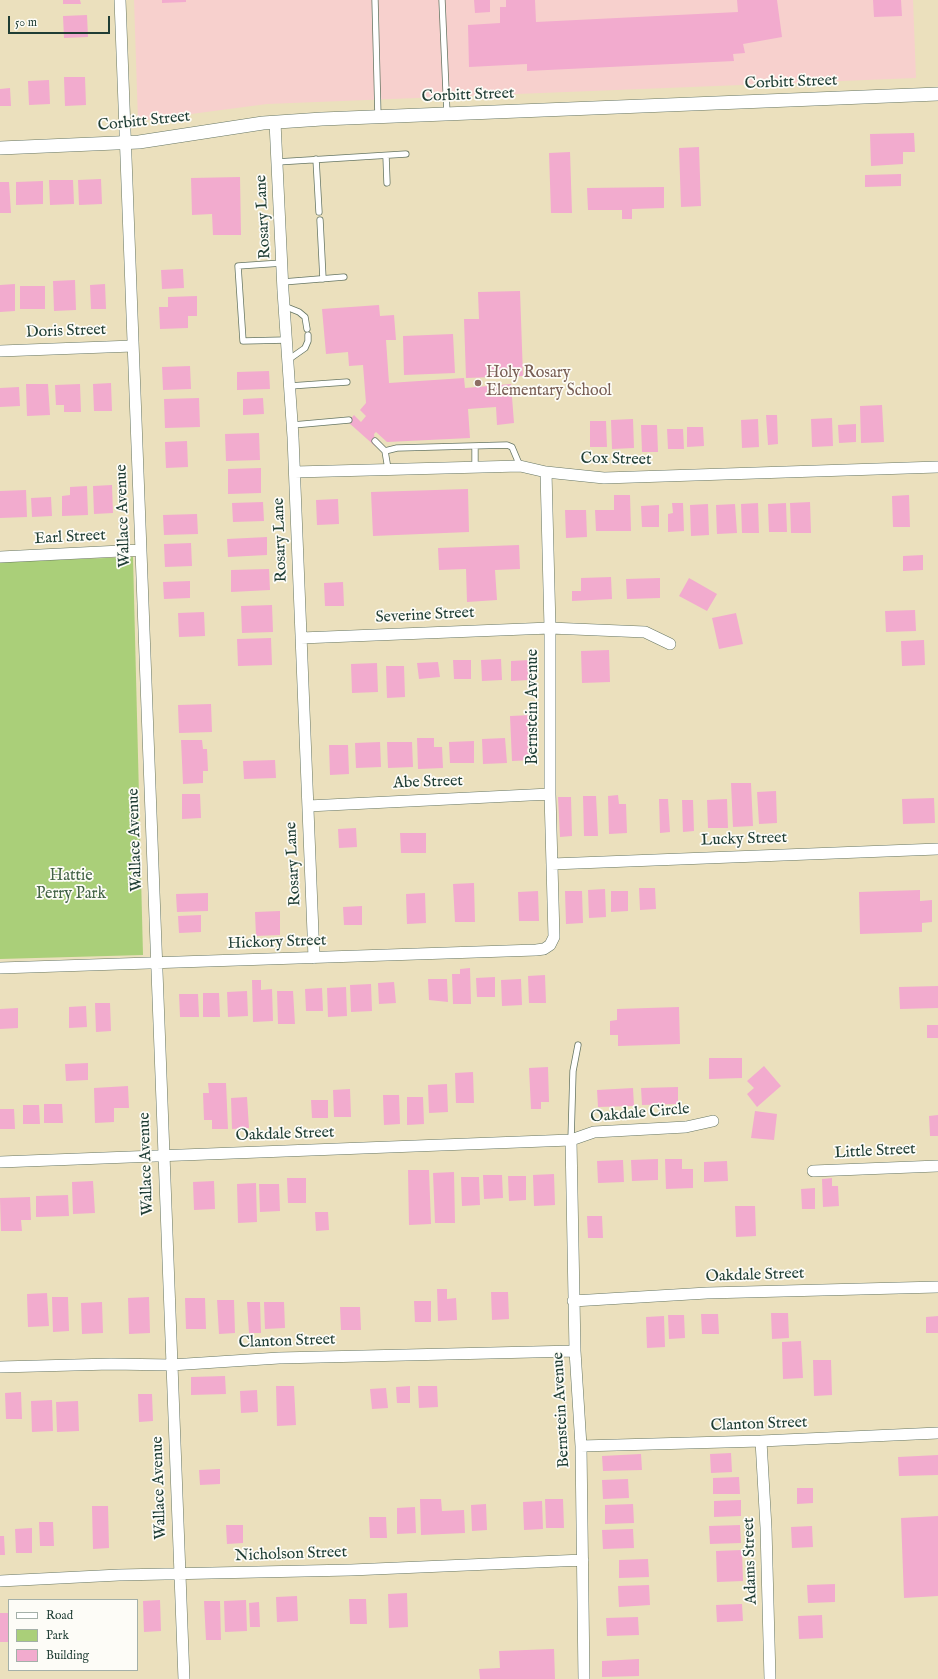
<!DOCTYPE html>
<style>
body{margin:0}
#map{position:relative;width:938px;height:1679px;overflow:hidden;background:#ebe0bd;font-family:"IM FELL English",serif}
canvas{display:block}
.legend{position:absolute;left:8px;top:1599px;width:130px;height:72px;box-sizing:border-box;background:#fdfcf7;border:1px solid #a4b0a9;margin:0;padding:5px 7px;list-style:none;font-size:12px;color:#1f3d34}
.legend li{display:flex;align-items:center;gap:8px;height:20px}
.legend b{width:20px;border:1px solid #a4b0a9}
.scale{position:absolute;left:8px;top:16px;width:102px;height:18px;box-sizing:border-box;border:2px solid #1f3d34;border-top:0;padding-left:5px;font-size:12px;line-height:14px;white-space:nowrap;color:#1f3d34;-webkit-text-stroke:3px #fdfcf7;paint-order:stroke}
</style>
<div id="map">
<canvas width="938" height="1679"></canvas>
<ul class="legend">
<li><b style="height:5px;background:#fff"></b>Road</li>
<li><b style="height:11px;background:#aacf79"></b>Park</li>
<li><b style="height:11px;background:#f2abce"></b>Building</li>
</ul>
<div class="scale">50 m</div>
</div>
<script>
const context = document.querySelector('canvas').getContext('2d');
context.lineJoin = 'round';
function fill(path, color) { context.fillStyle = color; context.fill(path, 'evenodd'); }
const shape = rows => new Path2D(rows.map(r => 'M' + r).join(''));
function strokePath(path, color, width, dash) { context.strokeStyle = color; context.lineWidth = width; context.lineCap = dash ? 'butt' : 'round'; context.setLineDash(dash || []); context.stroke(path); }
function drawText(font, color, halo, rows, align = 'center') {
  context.font = font + ' "IM FELL English",serif'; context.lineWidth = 3.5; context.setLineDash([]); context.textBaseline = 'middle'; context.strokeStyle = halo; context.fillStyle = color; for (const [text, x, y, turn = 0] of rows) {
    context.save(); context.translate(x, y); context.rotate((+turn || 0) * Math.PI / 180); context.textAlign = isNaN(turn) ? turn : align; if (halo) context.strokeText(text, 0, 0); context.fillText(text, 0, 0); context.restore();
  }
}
fill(shape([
 [134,0,913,0,916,78,267,104,138,121]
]), '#f7d0cd');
fill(shape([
 [133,557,143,955,0,959,0,562]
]), '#aacf79');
fill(shape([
 [63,0,80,0,81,4,63,4],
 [162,0,186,0,186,2,162,3],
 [474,0,490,0,490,12,475,13],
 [506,0,535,0,536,22,738,12,737,0,777,0,782,37,743,44,745,53,733,54,734,61,527,71,527,64,469,67,468,25,500,23,500,7,506,7],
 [873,0,901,0,902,16,874,17],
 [87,15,88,37,64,38,63,16],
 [64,77,85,77,86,105,65,106],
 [49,80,50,104,29,105,28,81],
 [10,88,11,106,0,106,0,89],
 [914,133,915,152,903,152,903,164,871,166,870,134],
 [699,147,701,206,681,207,679,148],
 [570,152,572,213,551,213,549,153],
 [901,174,901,186,865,187,865,175],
 [240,177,241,235,213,235,212,214,192,215,191,178],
 [101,179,102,204,79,205,78,180],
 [49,180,73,180,74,204,50,205],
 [43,181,43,204,16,205,16,182],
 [0,182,9,182,11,213,0,213],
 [664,187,664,208,632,209,632,219,622,219,622,210,588,210,587,188],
 [183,269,184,288,162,289,161,270],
 [75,280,76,310,54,311,53,281],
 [15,284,15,311,0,312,0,285],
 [105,284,106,309,91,309,90,285],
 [20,286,45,286,45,309,20,309],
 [520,291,523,376,466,378,464,319,479,319,478,292],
 [197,296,197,316,188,316,188,328,160,329,159,307,168,307,168,297],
 [379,305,380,316,394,315,396,340,386,340,389,383,464,378,465,388,511,384,514,423,497,425,496,407,468,409,470,438,387,442,376,432,374,434,376,447,348,422,354,415,361,422,366,416,360,410,366,403,363,365,349,366,348,352,326,354,322,309],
 [453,334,455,373,404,375,403,336],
 [190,366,191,389,163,390,162,367],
 [269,371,270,389,237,390,237,372],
 [111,383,112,411,94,411,93,384],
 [26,384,48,384,50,415,27,416],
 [80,384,81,412,64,412,64,405,56,405,55,385],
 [19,387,20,406,0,407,0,388],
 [199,398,200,427,165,428,164,399],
 [263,398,264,414,243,415,243,399],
 [882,405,884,442,861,443,860,406],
 [766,415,777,415,778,444,768,445],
 [832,418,833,446,812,447,811,419],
 [633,419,634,448,612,449,611,420],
 [758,419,759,447,742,448,741,420],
 [590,421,606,421,607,447,590,447],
 [856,424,856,442,839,443,838,425],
 [641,425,657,425,658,452,642,452],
 [687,427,703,427,704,446,687,447],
 [667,429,683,429,684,449,668,449],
 [259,433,260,460,226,461,225,434],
 [187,441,188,467,166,468,165,442],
 [261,468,261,493,228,494,228,469],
 [112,485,113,513,94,514,93,486],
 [87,486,88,515,62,516,62,496,70,495,70,487],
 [468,489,469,532,373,536,371,492],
 [26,490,27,517,0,518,0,491],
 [614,495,630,495,631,531,596,531,595,510,614,510],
 [909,495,910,527,893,527,892,496],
 [51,497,52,516,32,517,31,498],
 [338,499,339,524,317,525,316,500],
 [263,502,264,521,233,522,232,503],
 [810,502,811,533,791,533,790,503],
 [672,503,683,503,684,531,668,532,668,514,673,513],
 [758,503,759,533,742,533,741,504],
 [786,503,787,532,769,532,768,504],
 [708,504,709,535,691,536,690,505],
 [735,504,737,533,717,534,716,505],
 [659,505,659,527,642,527,641,506],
 [565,510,586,510,587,537,566,538],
 [197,514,198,534,164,535,163,515],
 [267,537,267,555,228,557,227,539],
 [191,543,192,566,165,567,164,544],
 [519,545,520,569,495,570,497,600,467,602,466,569,439,570,438,548],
 [923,555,923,570,903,571,903,556],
 [269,569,270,590,231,592,231,570],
 [611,577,612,599,572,601,572,591,581,591,581,578],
 [660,578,660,598,627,599,626,579],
 [689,578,717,594,707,611,679,596],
 [190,581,190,598,164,599,163,582],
 [343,582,344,606,325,606,324,583],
 [272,605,273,632,242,633,241,606],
 [915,610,916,631,886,632,885,611],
 [204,612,205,636,179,637,178,613],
 [736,613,743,644,719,649,712,618],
 [271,638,272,665,238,666,237,639],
 [924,640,925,665,902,666,901,641],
 [609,650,610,682,582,683,581,651],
 [501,659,502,680,482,681,481,660],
 [453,660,471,660,471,679,454,679],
 [529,660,529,680,511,681,511,661],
 [438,662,440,677,419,679,417,663],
 [377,663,378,692,352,693,351,664],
 [386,666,404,666,405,697,387,698],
 [211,704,212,732,179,733,178,705],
 [532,715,533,760,512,761,510,716],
 [417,738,434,738,434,747,442,747,443,768,418,769],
 [505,738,507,763,483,764,482,739],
 [181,740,202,740,203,749,207,749,208,771,203,771,203,783,183,784],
 [474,741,474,763,450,763,449,742],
 [380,742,381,767,356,768,355,743],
 [387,742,412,742,413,767,388,768],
 [329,745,348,745,349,774,330,775],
 [275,760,276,778,244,779,243,761],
 [731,783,751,783,753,826,733,827],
 [776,791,777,823,759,824,757,792],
 [182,794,200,794,201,818,182,819],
 [618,795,619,804,626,804,627,833,609,834,608,796],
 [583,796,596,796,598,836,584,836],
 [558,797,571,797,572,836,560,837],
 [934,798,935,823,903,824,902,799],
 [659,799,668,799,670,832,660,833],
 [727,799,728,828,708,828,707,800],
 [682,800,693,800,694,831,683,832],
 [356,828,357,847,339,848,338,829],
 [400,833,426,833,426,853,401,853],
 [474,883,475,922,455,922,453,884],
 [639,888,655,888,656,909,640,910],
 [605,889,606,917,589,918,588,890],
 [920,890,920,901,932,900,932,922,922,923,922,932,860,934,859,892],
 [538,891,539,921,519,921,518,892],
 [565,891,582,891,583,923,566,924],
 [611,891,628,891,628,911,611,912],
 [208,893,208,911,177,912,176,894],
 [425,893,426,923,407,924,406,894],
 [362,906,362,925,344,925,343,907],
 [280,911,280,935,256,936,255,912],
 [201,915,201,932,179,933,178,916],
 [470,968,471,1004,453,1004,452,974,460,974,460,969],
 [545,975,546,1003,529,1003,528,976],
 [495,977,495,997,477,997,476,978],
 [428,979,447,979,448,1002,429,1000],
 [521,979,522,1005,502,1006,501,980],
 [252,980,261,980,261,990,272,989,273,1021,253,1022],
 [394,982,396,1003,379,1004,378,983],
 [371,984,372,1011,351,1012,350,985],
 [938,986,938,1008,900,1009,899,987],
 [346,987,347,1016,328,1017,327,988],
 [322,988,323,1011,306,1011,305,989],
 [247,991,248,1016,228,1017,227,992],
 [277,991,293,991,295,1024,278,1024],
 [203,993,219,993,220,1017,203,1017],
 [179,994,198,994,199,1017,180,1017],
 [95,1003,110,1003,111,1031,96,1032],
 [86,1006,87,1027,69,1028,69,1007],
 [679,1007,680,1044,618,1046,618,1035,610,1035,610,1021,617,1020,617,1009],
 [18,1008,18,1028,0,1029,0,1009],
 [927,1025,938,1025,938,1038,927,1038],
 [709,1058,742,1058,742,1078,709,1079],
 [88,1063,88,1080,66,1081,65,1064],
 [764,1066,781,1086,757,1107,747,1094,754,1088,747,1081],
 [548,1067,549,1102,541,1102,541,1109,531,1109,529,1068],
 [473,1072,474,1103,456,1103,455,1073],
 [208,1083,226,1083,228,1129,212,1129,212,1120,204,1120,203,1093,209,1093],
 [447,1084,448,1112,429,1113,428,1085],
 [128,1086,129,1108,114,1108,114,1122,95,1123,94,1088],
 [678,1087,678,1104,642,1105,641,1088],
 [633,1088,634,1106,598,1107,597,1090],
 [350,1089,351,1117,334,1117,333,1090],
 [383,1095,399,1095,400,1124,384,1125],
 [247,1097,249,1128,232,1129,231,1098],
 [407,1097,423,1097,424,1124,407,1125],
 [311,1100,328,1100,328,1118,312,1118],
 [44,1104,62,1104,63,1123,44,1123],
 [23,1105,39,1105,40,1124,23,1124],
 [0,1109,14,1109,15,1129,0,1129],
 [755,1111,777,1114,774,1140,751,1138],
 [938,1115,938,1136,930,1136,929,1116],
 [658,1159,658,1180,632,1181,631,1160],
 [665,1159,682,1159,682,1169,693,1169,693,1188,666,1189],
 [623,1160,624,1182,598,1183,597,1161],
 [727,1161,728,1181,704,1182,704,1162],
 [408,1170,429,1170,431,1224,409,1225],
 [454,1172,455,1223,435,1223,433,1173],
 [554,1174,555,1205,534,1206,533,1175],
 [483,1175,502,1175,503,1198,484,1199],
 [508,1176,526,1176,526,1200,509,1201],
 [461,1177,479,1177,480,1205,462,1206],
 [287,1178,306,1178,306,1203,288,1203],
 [832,1178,832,1186,838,1186,839,1206,823,1207,822,1179],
 [93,1181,95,1213,73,1214,72,1182],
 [214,1181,215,1209,194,1210,193,1182],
 [256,1183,257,1222,238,1223,237,1184],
 [259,1184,279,1184,280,1211,260,1212],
 [815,1188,815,1209,802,1209,801,1189],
 [68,1195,69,1216,36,1217,36,1196],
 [30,1197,31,1220,21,1220,22,1231,1,1231,0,1198],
 [735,1206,755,1206,756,1236,736,1237],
 [315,1212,328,1212,329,1230,316,1231],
 [587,1216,602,1216,603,1238,588,1238],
 [437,1289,447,1289,447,1299,456,1298,457,1320,438,1321],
 [491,1292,508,1292,509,1319,492,1320],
 [47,1293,49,1326,28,1327,27,1294],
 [52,1297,68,1297,69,1331,53,1332],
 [149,1297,150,1333,129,1334,128,1298],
 [185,1298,205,1298,206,1329,186,1329],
 [217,1300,234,1300,235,1333,219,1334],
 [414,1301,431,1301,431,1322,415,1322],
 [102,1302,103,1333,82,1334,81,1303],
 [247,1302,260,1302,261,1333,249,1333],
 [264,1302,284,1302,285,1328,265,1329],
 [340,1307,360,1307,361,1330,341,1330],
 [771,1313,788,1313,789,1338,772,1339],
 [701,1314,718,1314,719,1334,702,1334],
 [668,1315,684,1315,685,1338,669,1339],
 [664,1316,665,1347,647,1348,646,1317],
 [938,1316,938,1333,926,1333,926,1317],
 [801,1341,803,1378,783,1379,782,1342],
 [813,1360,831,1360,832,1395,814,1396],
 [225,1376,226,1394,191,1395,191,1377],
 [276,1386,294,1386,296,1425,277,1426],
 [410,1386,410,1403,397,1403,396,1387],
 [418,1386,437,1386,438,1407,419,1408],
 [386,1388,388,1408,372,1409,370,1389],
 [257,1390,258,1412,241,1413,240,1391],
 [21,1392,22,1419,6,1419,5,1393],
 [138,1394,152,1394,153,1421,139,1422],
 [52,1400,53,1431,32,1432,31,1401],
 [78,1401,79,1431,57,1432,56,1402],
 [731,1453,732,1472,711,1473,710,1454],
 [641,1454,642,1470,603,1471,602,1456],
 [938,1455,938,1475,899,1476,898,1457],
 [220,1469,220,1484,200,1485,199,1470],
 [739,1477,740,1494,713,1494,713,1478],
 [628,1479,629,1498,603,1499,602,1480],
 [797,1488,813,1488,813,1503,797,1504],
 [420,1499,441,1499,442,1511,464,1510,465,1533,421,1535],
 [545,1499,563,1499,564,1528,546,1528],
 [741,1500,741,1516,714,1517,714,1501],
 [542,1501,543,1529,524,1530,523,1502],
 [486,1504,487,1530,472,1531,471,1505],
 [633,1504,634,1523,605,1524,605,1505],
 [92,1506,108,1506,109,1548,93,1549],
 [415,1507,416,1533,397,1534,397,1508],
 [938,1516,938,1596,904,1598,901,1518],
 [369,1517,386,1517,387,1538,370,1538],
 [39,1522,53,1522,54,1546,40,1546],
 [226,1525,243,1525,243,1543,227,1544],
 [740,1525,741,1543,710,1544,709,1526],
 [812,1526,813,1547,792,1548,791,1527],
 [32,1528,32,1553,16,1553,15,1529],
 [633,1529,634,1548,603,1549,602,1530],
 [0,1536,4,1536,5,1555,0,1555],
 [742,1550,743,1581,717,1582,716,1551],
 [648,1559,649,1577,619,1578,619,1560],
 [835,1584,835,1602,808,1603,807,1585],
 [649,1585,650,1605,619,1607,618,1586],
 [407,1593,408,1627,389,1628,388,1594],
 [297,1596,298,1621,277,1622,276,1597],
 [349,1599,366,1599,367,1624,350,1624],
 [160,1600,161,1631,144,1632,143,1601],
 [246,1600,247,1631,225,1632,224,1601],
 [204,1601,220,1601,221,1640,206,1640],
 [259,1602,260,1627,250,1627,249,1603],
 [742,1604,743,1621,717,1622,716,1605],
 [0,1613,9,1613,9,1642,0,1642],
 [822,1615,823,1638,799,1639,798,1616],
 [638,1617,639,1635,607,1636,606,1618],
 [554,1649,555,1679,480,1679,479,1669,500,1668,499,1651],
 [639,1659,639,1676,602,1677,602,1661]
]), '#f2abce');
const service = shape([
 [375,0,378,117],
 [442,0,447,114],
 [386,156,387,183],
 [316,159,319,212],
 [277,162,406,154],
 [320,220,323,279],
 [282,263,238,266,243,341,286,340],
 [283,282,344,277],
 [284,306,299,312,305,317,307,329],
 [288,360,305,348,308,341,308,335],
 [290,386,347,382],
 [293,425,349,420],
 [375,441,385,451,388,469],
 [475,446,475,466],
 [385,451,397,448,507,445,512,447,520,466],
 [571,1140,573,1071,578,1045]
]);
const minor = shape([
 [120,0,184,1679],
 [275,122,283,291,293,437,314,958],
 [0,351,133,346],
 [295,472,520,466,546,472,604,478,938,467],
 [0,557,141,550],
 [301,638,550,628,645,632,670,644],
 [308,806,550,794],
 [552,864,938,849],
 [0,968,536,950,544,949,550,945,554,937,550,794,550,628,546,472],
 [571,1140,575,1351,581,1446,584,1679],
 [0,1162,571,1140,594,1132,686,1127,713,1121],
 [813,1171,938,1166],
 [573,1301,707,1293,938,1287],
 [0,1367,111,1364,171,1365,279,1358,575,1351],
 [761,1441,766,1528,770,1679],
 [581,1446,761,1441,938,1433],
 [0,1581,119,1575,351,1570,583,1560]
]);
const tertiary = shape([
 [0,148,139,142,263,123,322,119,938,94]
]);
strokePath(service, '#667664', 7);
strokePath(minor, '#667664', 12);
strokePath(tertiary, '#667664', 14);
strokePath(service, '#fff', 5.5);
strokePath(minor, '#fff', 11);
strokePath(tertiary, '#fff', 13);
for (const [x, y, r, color] of [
 [478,383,4,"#8d6e63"]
]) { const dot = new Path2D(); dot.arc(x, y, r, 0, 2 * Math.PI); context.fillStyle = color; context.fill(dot); strokePath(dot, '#fdfcf7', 1.5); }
drawText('16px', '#1f3d34', '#fdfcf7', [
 ["Corbitt Street",791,83,-2],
 ["Corbitt Street",468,96,-2],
 ["Corbitt Street",144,122,-6],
 ["Rosary Lane",264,217,-93],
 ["Doris Street",66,332,-2],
 ["Cox Street",616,460,1],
 ["Wallace Avenue",124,516,-92],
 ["Earl Street",70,538,-3],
 ["Rosary Lane",281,540,-92],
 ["Severine Street",425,616,-3],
 ["Bernstein Avenue",534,707,-90],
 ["Abe Street",428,783,-2],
 ["Wallace Avenue",136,840,-92],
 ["Lucky Street",744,840,-2],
 ["Rosary Lane",294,864,-93],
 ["Hickory Street",277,943,-2],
 ["Oakdale Circle",640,1114,-5],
 ["Oakdale Street",285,1135,-2],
 ["Little Street",875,1152,-3],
 ["Wallace Avenue",147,1164,-92],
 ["Oakdale Street",755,1276,-2],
 ["Clanton Street",287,1342,-2],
 ["Bernstein Avenue",562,1410,-93],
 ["Clanton Street",759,1425,-2],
 ["Wallace Avenue",160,1488,-92],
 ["Nicholson Street",291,1555,-2],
 ["Adams Street",751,1561,-92]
]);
drawText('16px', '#785e54', '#fdfcf7', [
 ["Holy Rosary",486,374],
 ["Elementary School",486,392]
], 'left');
drawText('16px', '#426245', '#fdfcf7', [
 ["Hattie",71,877],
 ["Perry Park",71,895]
]);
</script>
